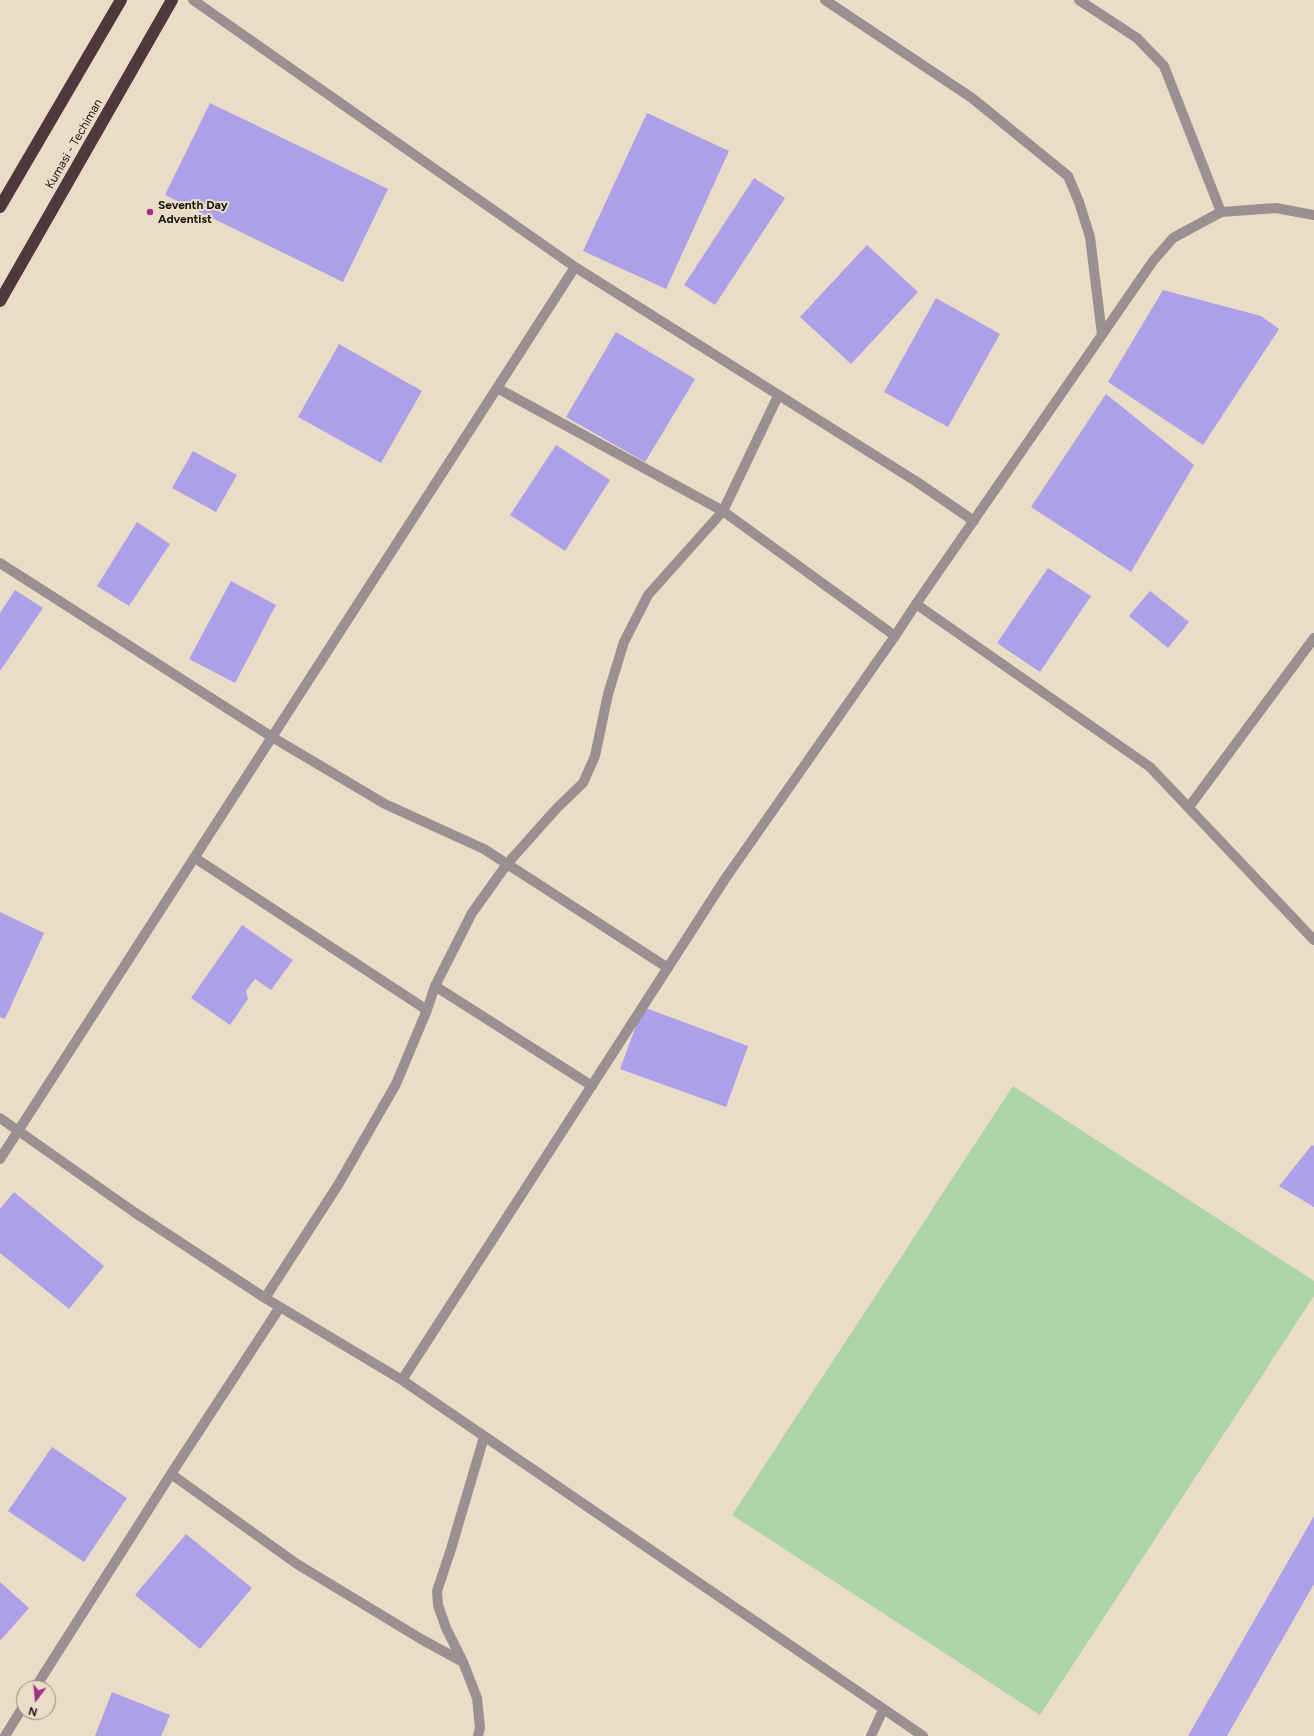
<!DOCTYPE html>
<style>
body{margin:0}
#map{position:relative;width:1314px;height:1736px;overflow:hidden;background:#eadcc7;font-family:Figtree,sans-serif}
canvas{display:block}
.north{position:absolute;left:16px;top:1680px;width:40px;height:40px;box-sizing:border-box;background:#eadcc7;border:1px solid #968c7c;border-radius:50%;rotate:195deg;font-size:11px;font-weight:700;line-height:16px;text-align:center;color:#18130c}
.north::after{content:'';display:block;margin:auto;width:14px;height:18px;background:#a02e8b;clip-path:polygon(50% 0,100% 100%,50% 72%,0 100%)}
</style>
<div id="map">
<canvas width="1314" height="1736"></canvas>
<div class="north">N</div>
</div>
<script>
const context = document.querySelector('canvas').getContext('2d');
context.lineJoin = 'round';
function fill(path, color) { context.fillStyle = color; context.fill(path, 'evenodd'); }
const shape = rows => new Path2D(rows.map(r => 'M' + r).join(''));
function strokePath(path, color, width, dash) { context.strokeStyle = color; context.lineWidth = width; context.lineCap = dash ? 'butt' : 'round'; context.setLineDash(dash || []); context.stroke(path); }
function drawText(font, color, halo, rows, align = 'center') {
  context.font = font + ' Figtree,sans-serif'; context.lineWidth = 4; context.setLineDash([]); context.textBaseline = 'middle'; context.strokeStyle = halo; context.fillStyle = color; for (const [text, x, y, turn = 0] of rows) {
    context.save(); context.translate(x, y); context.rotate((+turn || 0) * Math.PI / 180); context.textAlign = isNaN(turn) ? turn : align; if (halo) context.strokeText(text, 0, 0); context.fillText(text, 0, 0); context.restore();
  }
}
fill(shape([
 [1013,1086,1314,1281,1314,1296,1040,1715,732,1515]
]), '#add3a9');
fill(shape([
 [210,103,388,189,343,282,165,195],
 [647,113,729,151,666,289,583,251],
 [754,178,785,198,715,305,684,285],
 [867,245,918,292,851,364,800,317],
 [1163,290,1261,316,1279,329,1203,445,1108,382],
 [936,298,1000,334,948,427,884,392],
 [616,332,695,379,645,462,566,417],
 [339,344,422,391,381,463,298,417],
 [1106,394,1194,465,1131,572,1031,507],
 [556,445,610,480,565,551,510,515],
 [193,451,237,475,216,512,172,488],
 [137,522,170,544,129,606,97,586],
 [1048,568,1091,596,1040,672,997,643],
 [231,581,276,605,235,683,189,659],
 [15,590,43,608,0,671,0,613],
 [1150,591,1189,622,1168,648,1129,616],
 [0,912,44,933,5,1019,0,1017],
 [242,925,293,960,271,990,255,979,246,991,248,999,230,1025,191,998],
 [643,1007,748,1046,726,1107,620,1069],
 [1312,1145,1314,1146,1314,1207,1279,1186],
 [14,1192,104,1266,69,1309,0,1253,0,1209],
 [52,1447,127,1498,84,1562,8,1511],
 [1314,1516,1314,1584,1227,1736,1188,1736],
 [186,1534,252,1588,200,1649,135,1595],
 [0,1582,29,1608,0,1641],
 [112,1692,170,1715,161,1736,95,1736]
]), '#aca0e8');
strokePath(shape([
 [193,0,575,267,917,482,974,521],
 [825,0,972,98,1068,176,1079,202,1090,237,1102,335],
 [1079,0,1137,38,1164,66,1221,212],
 [497,388,723,511,895,636],
 [0,563,272,737,385,804,484,849,668,968],
 [916,604,1150,767,1314,940],
 [1189,807,1314,638],
 [195,858,427,1010],
 [435,986,592,1086],
 [0,1118,134,1212,265,1298,402,1380,923,1736],
 [0,1159,575,267],
 [265,1298,338,1185,396,1084,427,1010,435,986,472,913,507,864,557,808,583,783,595,756,608,694,624,642,648,595,723,511,778,396],
 [402,1380,725,879,895,636,916,604,1153,261,1173,238,1221,212,1276,208,1314,215],
 [171,1474,297,1564,421,1639,463,1662],
 [35,1688,171,1474,280,1307],
 [5,1736,24,1705],
 [478,1736,480,1728,477,1698,463,1662,446,1628,438,1605,437,1591,451,1549,484,1437],
 [871,1736,883,1710]
]), '#9b8f91', 10);
strokePath(shape([
 [0,207,121,0],
 [0,301,172,0]
]), '#4e383c', 12);
for (const [x, y, r, color] of [
 [150,212,4,"#a02e8b"]
]) { const dot = new Path2D(); dot.arc(x, y, r, 0, 2 * Math.PI); context.fillStyle = color; context.fill(dot); strokePath(dot, '#eadcc7', 1.5); }
drawText('12px', '#18130c', '#eadcc7', [
 ["Kumasi - Techiman",74,144,-60]
]);
drawText('bold 12px', '#18130c', '#eadcc7', [
 ["Seventh Day",158,205],
 ["Adventist",158,219]
], 'left');
</script>
